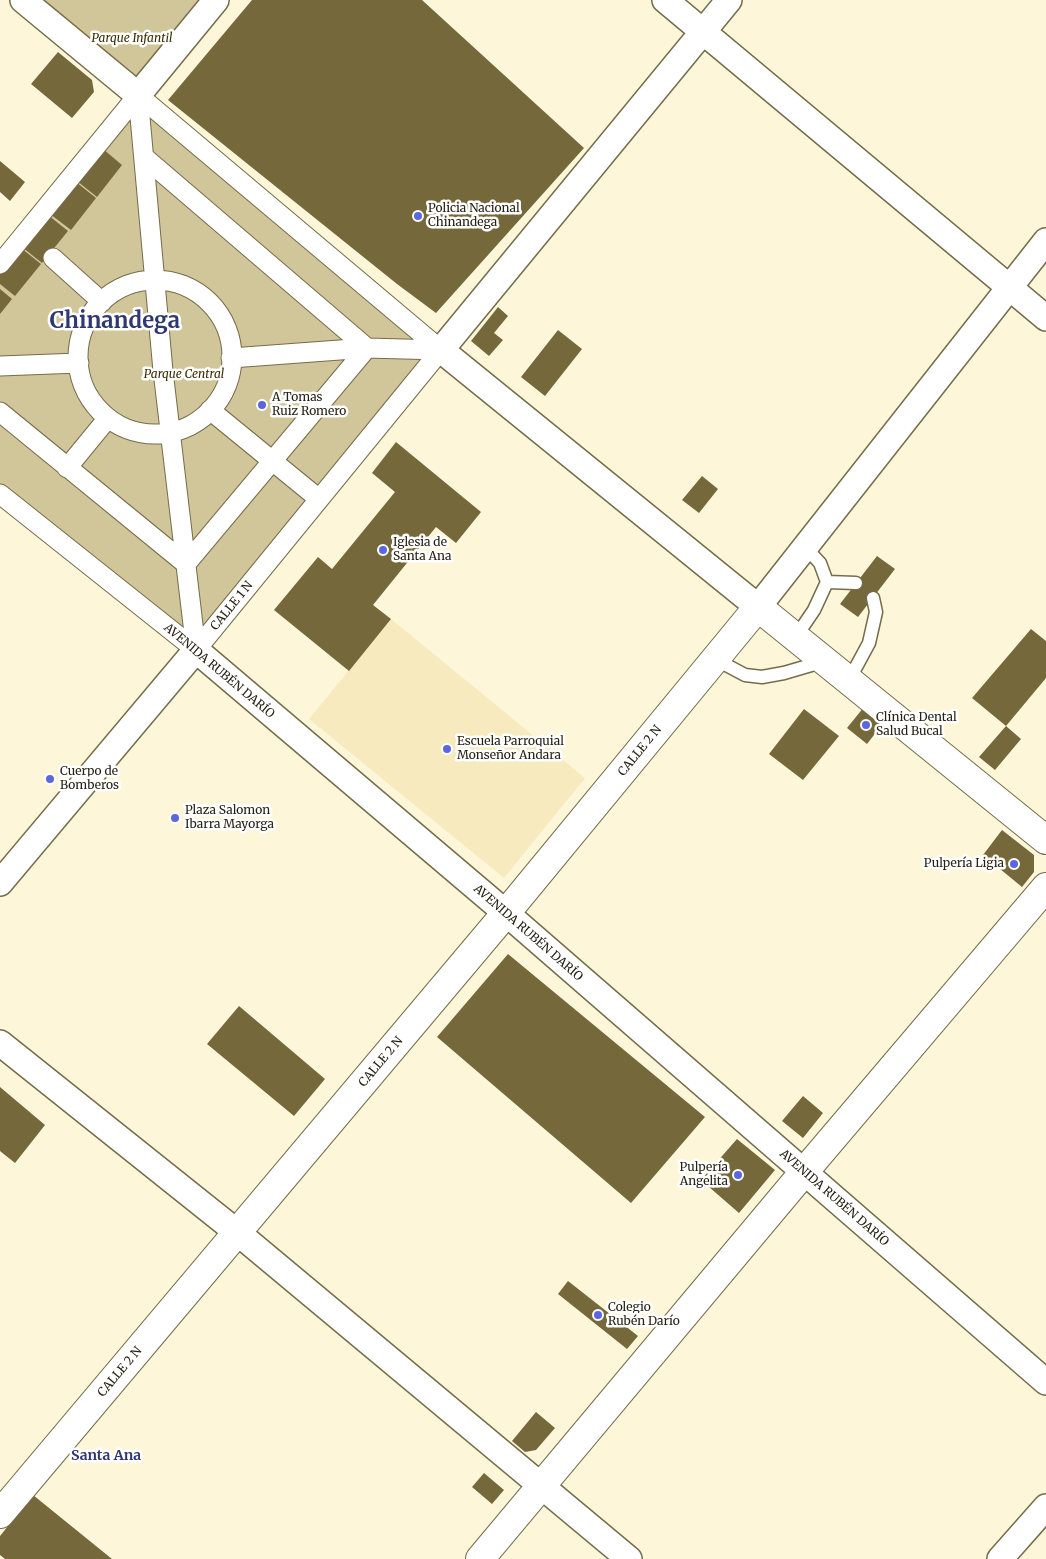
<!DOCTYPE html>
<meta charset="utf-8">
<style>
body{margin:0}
canvas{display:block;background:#fef6d8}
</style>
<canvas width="1046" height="1559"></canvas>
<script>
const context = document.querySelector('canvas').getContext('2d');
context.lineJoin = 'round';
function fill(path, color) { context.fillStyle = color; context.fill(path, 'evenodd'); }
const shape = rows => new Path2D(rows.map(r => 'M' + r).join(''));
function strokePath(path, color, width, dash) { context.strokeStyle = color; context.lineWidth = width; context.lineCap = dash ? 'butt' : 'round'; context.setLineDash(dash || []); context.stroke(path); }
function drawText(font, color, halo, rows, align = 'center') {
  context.font = font + ' Merriweather,serif'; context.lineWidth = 5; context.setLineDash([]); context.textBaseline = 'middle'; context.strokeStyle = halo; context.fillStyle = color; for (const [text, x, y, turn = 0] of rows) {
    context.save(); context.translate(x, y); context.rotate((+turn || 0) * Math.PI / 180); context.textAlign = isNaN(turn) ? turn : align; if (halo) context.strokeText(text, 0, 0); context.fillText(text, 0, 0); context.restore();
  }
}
fill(shape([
 [391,619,585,778,504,878,309,719]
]), '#f7eabe');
fill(shape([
 [23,0,216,0,138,95,441,350,196,650,0,494,0,264,138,95]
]), '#d1c69a');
fill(shape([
 [252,0,422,0,584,148,436,313,397,284,168,100],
 [58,52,92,80,94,92,72,118,31,84],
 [103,149,122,165,97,197,77,181],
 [0,161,25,182,10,201,0,192],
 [76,182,96,198,71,230,50,214],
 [48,215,68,231,42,263,22,247],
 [21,248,41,264,15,296,0,284,0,273],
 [0,289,12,299,0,314],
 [498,307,508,316,494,333,503,340,489,356,471,341],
 [558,330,582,349,545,396,521,377],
 [396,442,481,512,456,543,436,527,373,605,391,619,349,671,274,610,318,557,332,569,395,492,372,473],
 [702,476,718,489,699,513,682,500],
 [877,556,895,569,858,617,840,604],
 [1031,629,1046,641,1046,678,1006,726,1021,739,995,770,979,757,1006,726,972,698],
 [864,707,884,722,867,744,847,728],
 [804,709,839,736,803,780,769,754],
 [1002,830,1034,855,1034,872,1022,887,983,855],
 [508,954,705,1117,631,1203,437,1037],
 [239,1006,325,1079,294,1116,207,1044],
 [0,1087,45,1125,15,1163,0,1151],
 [803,1096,823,1113,803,1138,782,1121],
 [737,1139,775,1170,739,1213,701,1180],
 [568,1281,638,1336,627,1349,558,1294],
 [536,1412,555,1428,536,1450,525,1452,512,1441],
 [484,1473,504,1490,492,1504,472,1487],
 [33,1495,112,1559,5,1559,0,1555,0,1536]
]), '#75683a');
const service = shape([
 [827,582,856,583],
 [795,638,814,610,827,582,820,563,806,548],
 [715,659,745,675,762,677,784,673,825,661],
 [849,680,869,643,876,612,873,598]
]);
const pedestrian = shape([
 [138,95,163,371,196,650],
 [138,95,441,350],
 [53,258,102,302],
 [0,264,138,95],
 '78 357a77 77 0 1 1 154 0a77 77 0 1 1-154 0Z',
 [231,358,367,348,441,350],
 [0,366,79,363],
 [210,410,319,499],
 [0,412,186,564,367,348,144,157],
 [67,468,108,418],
 [0,494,196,650],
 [196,650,441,350]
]);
const minor = shape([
 [23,0,138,95,216,0],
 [665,0,1046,318],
 [729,0,441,350,758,607,1046,241],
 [0,883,196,650,506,913,1046,1382],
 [0,1043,238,1233,629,1559],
 [1000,1559,1046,1507]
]);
const tertiary = shape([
 [0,1514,506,913,758,607,1046,840],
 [480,1559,804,1172,1046,887]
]);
strokePath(service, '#756c4b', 15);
strokePath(pedestrian, '#756c4b', 21);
strokePath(minor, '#756c4b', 28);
strokePath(tertiary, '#756c4b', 30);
strokePath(service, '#fff', 12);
strokePath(pedestrian, '#fff', 19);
strokePath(minor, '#fff', 25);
strokePath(tertiary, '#fff', 28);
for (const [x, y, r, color] of [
 [418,216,5,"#5a67de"],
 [262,405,5,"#5a67de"],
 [383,550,5,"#5a67de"],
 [866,725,5,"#5a67de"],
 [447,749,5,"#5a67de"],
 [50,779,5,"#5a67de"],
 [175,818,5,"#5a67de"],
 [1014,864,5,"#5a67de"],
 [738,1175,5,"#5a67de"],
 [598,1315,5,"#5a67de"]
]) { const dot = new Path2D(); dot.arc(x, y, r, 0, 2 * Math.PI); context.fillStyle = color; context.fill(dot); strokePath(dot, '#fff', 2); }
drawText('italic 12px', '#372d03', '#fff', [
 ["Parque Infantil",132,39],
 ["Parque Central",184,375]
]);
drawText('12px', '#252113', '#fff', [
 ["Policia Nacional",428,209],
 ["Chinandega",428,223],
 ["A Tomas",272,398],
 ["Ruiz Romero",272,412],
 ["Iglesia de",393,543],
 ["Santa Ana",393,557],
 ["Clínica Dental",876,718],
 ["Salud Bucal",876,732],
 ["Escuela Parroquial",457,742],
 ["Monseñor Andara",457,756],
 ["Cuerpo de",60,772],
 ["Bomberos",60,786],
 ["Plaza Salomon",185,811],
 ["Ibarra Mayorga",185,825],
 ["Pulpería Ligia",1004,864,"right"],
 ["Pulpería",728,1168,"right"],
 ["Angelita",728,1182,"right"],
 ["Colegio",608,1308],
 ["Rubén Darío",608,1322]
], 'left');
drawText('12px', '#252113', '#fff', [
 ["CALLE 1 N",232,606,-51],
 ["AVENIDA RUBÉN DARÍO",219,671,40],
 ["CALLE 2 N",640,751,-51],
 ["AVENIDA RUBÉN DARÍO",528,933,41],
 ["CALLE 2 N",381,1062,-50],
 ["AVENIDA RUBÉN DARÍO",834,1198,41],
 ["CALLE 2 N",120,1372,-50]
]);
drawText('bold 14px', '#303873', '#fff', [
 ["Santa Ana",106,1456]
]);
drawText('bold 22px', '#303873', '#fff', [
 ["Chinandega",115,322]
]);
</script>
